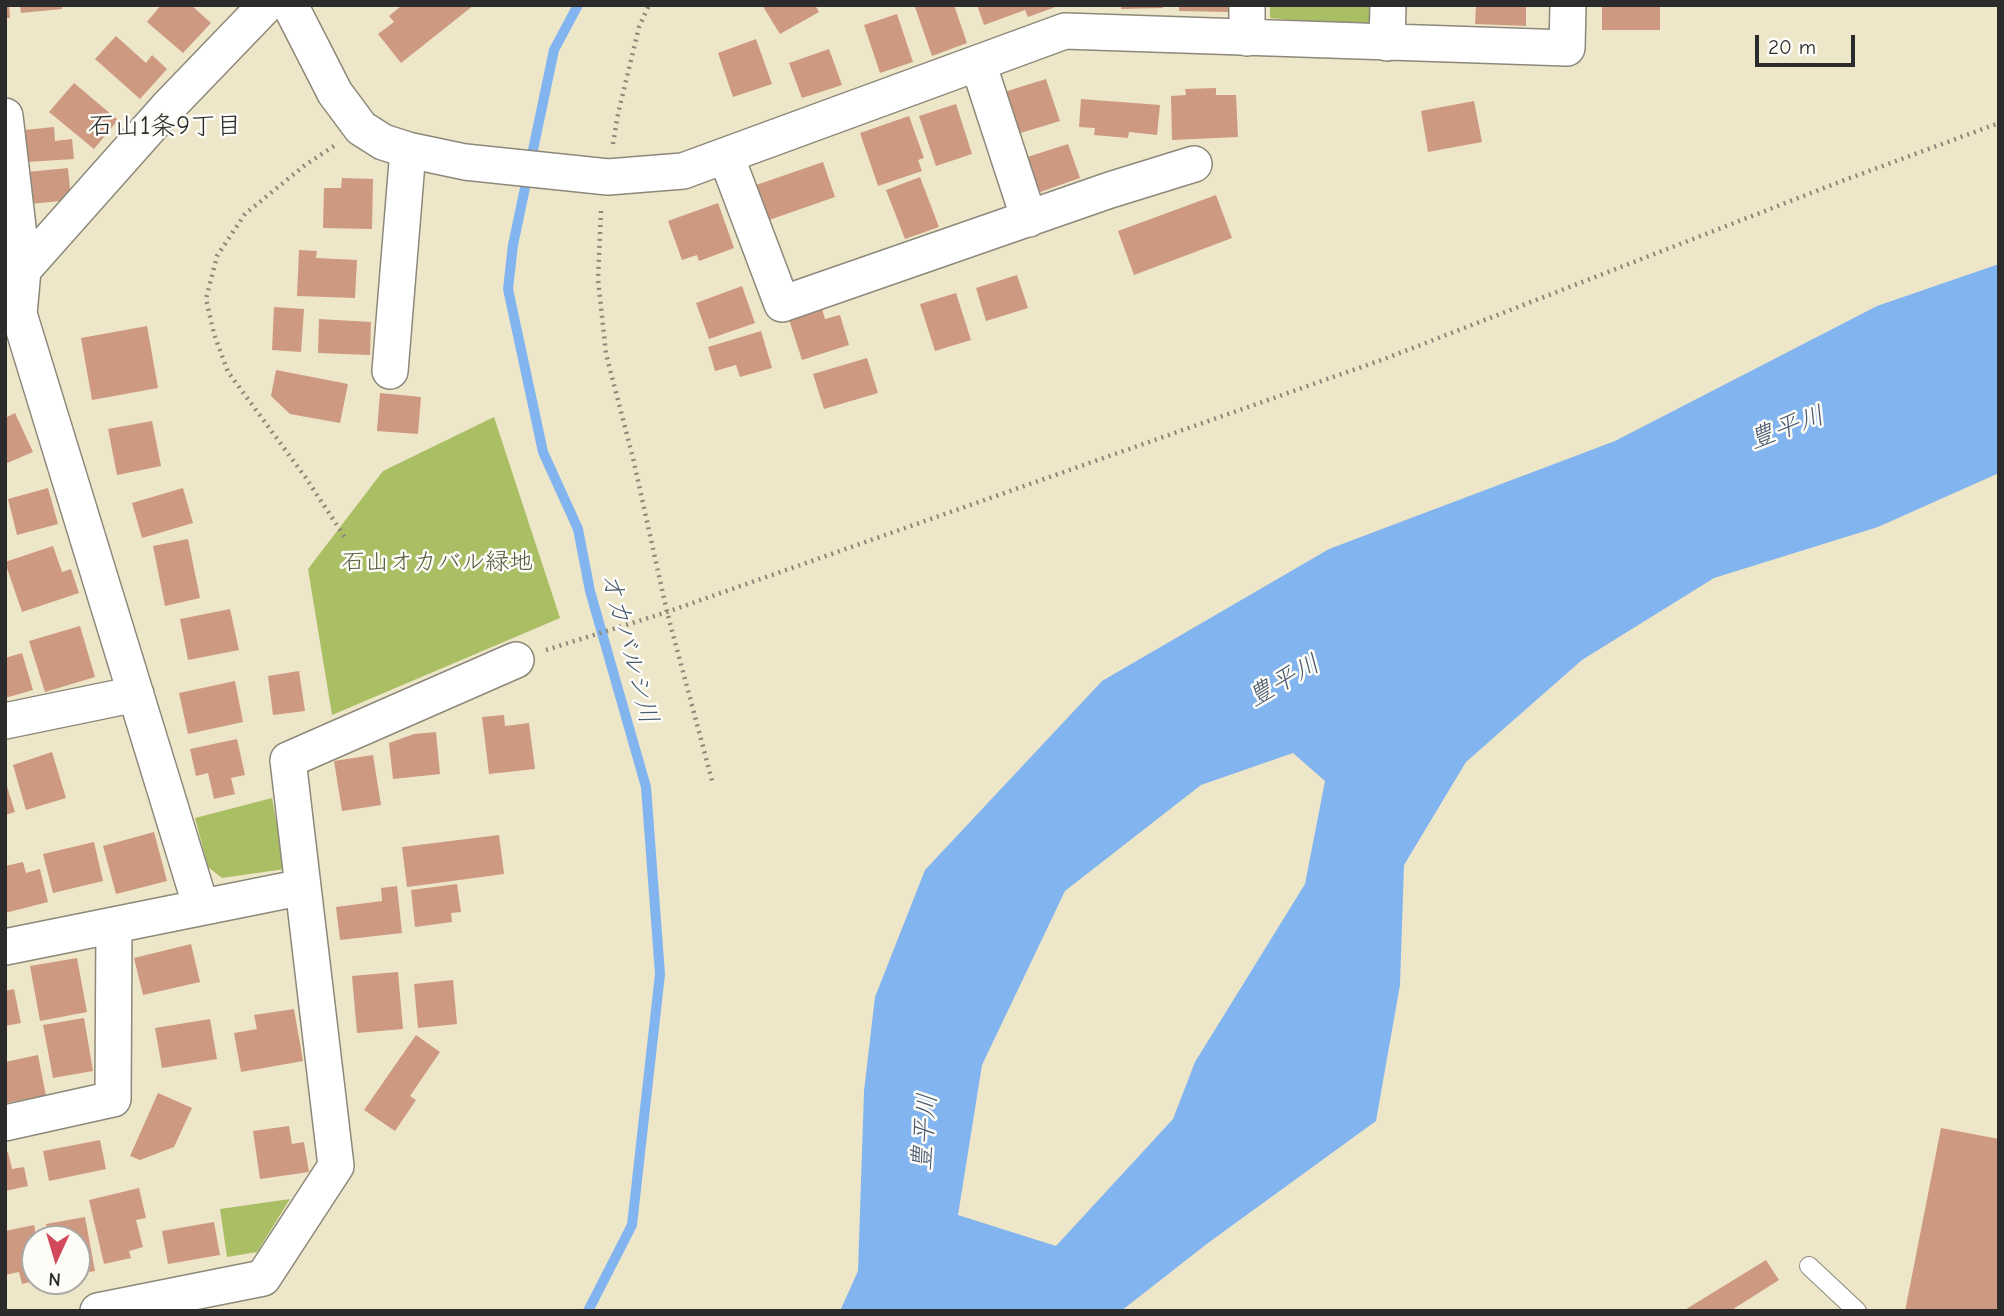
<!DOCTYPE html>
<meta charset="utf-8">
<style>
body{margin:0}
#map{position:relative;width:2004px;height:1316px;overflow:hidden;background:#eee6c9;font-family:"Comic Neue",sans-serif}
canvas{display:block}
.frame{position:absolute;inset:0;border:7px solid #2b2b2b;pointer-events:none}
.north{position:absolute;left:21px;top:1225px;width:70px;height:70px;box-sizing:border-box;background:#fdfcf7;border:2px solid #a9a8a5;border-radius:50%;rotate:184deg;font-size:19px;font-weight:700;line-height:28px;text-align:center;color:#2b2b2b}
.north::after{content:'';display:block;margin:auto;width:24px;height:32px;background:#d1495b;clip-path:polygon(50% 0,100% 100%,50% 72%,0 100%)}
.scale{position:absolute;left:1755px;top:35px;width:100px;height:32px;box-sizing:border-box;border:4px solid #2b2b2b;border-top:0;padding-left:9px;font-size:21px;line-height:24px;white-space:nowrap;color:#2b2b2b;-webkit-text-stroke:5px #fdfcf7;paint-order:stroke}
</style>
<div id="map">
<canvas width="2004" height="1316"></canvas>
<div class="frame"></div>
<div class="north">N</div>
<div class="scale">20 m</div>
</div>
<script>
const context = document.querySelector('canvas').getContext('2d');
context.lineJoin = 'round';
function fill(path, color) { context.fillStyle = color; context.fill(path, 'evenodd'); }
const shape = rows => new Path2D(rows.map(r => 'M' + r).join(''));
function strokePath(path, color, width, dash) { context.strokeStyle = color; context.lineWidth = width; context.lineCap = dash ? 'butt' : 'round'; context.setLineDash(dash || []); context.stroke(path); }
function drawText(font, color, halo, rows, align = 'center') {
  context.font = font + ' "Comic Neue","Klee One",sans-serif'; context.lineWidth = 5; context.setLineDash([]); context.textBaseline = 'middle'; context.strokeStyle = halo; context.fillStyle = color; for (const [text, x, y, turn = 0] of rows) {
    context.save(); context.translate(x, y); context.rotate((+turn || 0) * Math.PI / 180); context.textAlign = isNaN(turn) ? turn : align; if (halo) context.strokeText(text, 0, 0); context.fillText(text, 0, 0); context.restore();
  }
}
fill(shape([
 [1270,5,1370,5,1370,27,1270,18],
 [494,417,560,618,332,715,308,569,383,471],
 [272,798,285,869,222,878,208,867,195,818],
 [290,1199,257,1252,227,1257,220,1209]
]), '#aabe63');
fill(shape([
 [1999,264,1999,473,1878,527,1714,578,1582,660,1466,762,1404,865,1400,985,1376,1121,1208,1243,1121,1311,840,1311,858,1271,864,1091,875,997,925,870,1102,681,1329,549,1615,441,1877,306],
 [1293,753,1325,781,1305,884,1195,1062,1173,1119,1056,1246,958,1215,982,1065,1065,891,1201,785]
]), '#82b5ef');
strokePath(shape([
 [578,5,554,50,513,245,508,289,543,452,578,529,590,591,646,787,660,974,632,1225,588,1311]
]), '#82b5ef', 10);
fill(shape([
 [5,5,9,5,10,18,5,18],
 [20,5,62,5,62,9,21,13],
 [161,5,191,5,211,23,183,53,147,22],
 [398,5,474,5,401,63,378,34,394,22,389,16,400,7],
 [762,5,815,5,819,12,780,34],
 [921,5,954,5,967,43,932,56,915,7],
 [977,5,1058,5,1058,6,1028,17,1025,10,984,25],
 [1122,5,1163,5,1163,8,1121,9],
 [1179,5,1228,5,1228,12,1179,11],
 [1476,5,1526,5,1526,26,1475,24],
 [1602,5,1660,5,1660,30,1602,30],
 [897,14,913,62,880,73,864,25],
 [116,36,146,63,152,55,167,69,140,99,95,59],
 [756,39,772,84,733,97,718,53],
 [829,49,842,85,802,98,789,63],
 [1046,79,1060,121,1014,135,1001,93],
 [74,83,118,120,94,149,49,112],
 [1216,88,1216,95,1236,95,1238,137,1172,140,1171,96,1186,95,1185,89],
 [1081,99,1160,105,1157,135,1129,132,1128,138,1094,135,1095,128,1079,127],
 [1474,101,1482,142,1428,152,1421,111],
 [956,104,972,154,936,166,919,116],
 [909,116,924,158,918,160,922,171,878,186,860,133],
 [54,127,55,141,72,139,74,159,27,162,24,130],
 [1068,144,1080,178,1029,196,1018,160],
 [823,162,835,197,769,220,756,185],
 [68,168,71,200,30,204,27,172],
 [920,177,939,227,905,239,886,190],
 [342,178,373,179,372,229,323,228,324,188,341,188],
 [1216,195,1232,238,1134,275,1118,231],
 [718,203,734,248,699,261,697,255,682,260,668,221],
 [299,250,317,251,316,258,357,260,355,298,297,296],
 [1017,275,1028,308,986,321,976,288],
 [742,286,755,323,709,339,696,303],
 [956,293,971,340,935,351,920,304],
 [821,306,825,319,840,315,849,345,802,360,788,316],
 [274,307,304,309,301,352,272,350],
 [319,319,371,322,370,355,318,353],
 [147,326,158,388,92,400,81,338],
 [761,331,772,368,740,377,736,365,715,371,708,347],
 [867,358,878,393,824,409,813,374],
 [276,370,348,384,340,423,290,414,271,396],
 [380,393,421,397,418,434,377,431],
 [15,413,33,452,5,464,5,418],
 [152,421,161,466,117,475,108,429],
 [48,488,58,524,17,535,8,499],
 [183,488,193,523,142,538,132,503],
 [188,539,200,598,165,606,153,546],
 [53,546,62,572,71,569,79,593,22,612,5,562],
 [230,609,239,650,188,660,180,619],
 [80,626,95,677,45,692,29,641],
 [22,653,33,690,5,698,5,658],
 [299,671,305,711,273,715,268,676],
 [235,681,243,722,188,734,179,693],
 [504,715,505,726,529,723,535,769,489,774,482,717],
 [436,732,440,774,393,779,389,743,414,734],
 [237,739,245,775,231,778,235,794,214,799,208,773,196,776,190,749],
 [52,752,66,798,26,810,13,765],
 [373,755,381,805,342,811,334,761],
 [5,780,15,812,5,815],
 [154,832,167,881,116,894,103,846],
 [499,835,504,874,407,887,402,847],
 [94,842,103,881,53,893,43,854],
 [23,862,26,873,40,869,48,902,5,913,5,866],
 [457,884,461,912,451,913,452,922,415,927,411,890],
 [397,886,402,933,340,940,336,907,382,901,381,888],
 [191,944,200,982,143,995,134,958],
 [77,958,87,1012,40,1021,30,966],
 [398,972,403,1029,357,1033,352,976],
 [453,980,457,1024,418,1028,414,984],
 [14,989,21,1023,5,1026,5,991],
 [294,1009,303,1061,241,1072,234,1033,257,1029,254,1015],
 [84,1018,93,1071,53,1078,43,1025],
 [210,1019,217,1059,162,1068,155,1028],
 [416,1035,440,1052,410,1096,416,1100,395,1131,364,1110],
 [38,1055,46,1096,5,1103,5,1062],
 [158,1093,192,1108,174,1147,140,1160,130,1156],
 [289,1126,292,1144,304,1142,309,1172,260,1179,253,1131],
 [1941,1128,1999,1139,1998,1311,1905,1311],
 [100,1140,106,1169,49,1181,43,1151],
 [8,1152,12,1169,24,1167,28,1186,5,1191,5,1153],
 [139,1188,146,1218,136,1220,143,1247,129,1251,131,1258,104,1264,89,1200],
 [85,1217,95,1271,77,1274,77,1239,49,1239,46,1224],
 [214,1222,220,1255,168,1264,162,1231],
 [34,1225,37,1239,35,1239,35,1281,22,1284,19,1272,5,1275,5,1231],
 [1766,1260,1779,1280,1730,1311,1683,1311]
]), '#ce9981');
const service = shape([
 [1809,1266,1857,1311]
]);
const minor = shape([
 [290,5,335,93,361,128,383,142,408,150,465,162,608,177,683,171,1065,31,1567,48,1568,5],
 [1247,5,1247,38],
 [1387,43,1388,5],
 [978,63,1029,219],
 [5,116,23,270,19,314,201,907],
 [726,156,782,304,1110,190,1194,164],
 [23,270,166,109,266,5],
 [390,371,408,150],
 [5,721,136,694],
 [5,947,303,887],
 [5,1123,113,1099,114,925],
 [98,1311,263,1278,336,1166,288,760,516,660]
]);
strokePath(service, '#8c887a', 20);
strokePath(minor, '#8c887a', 38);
strokePath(shape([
 [613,144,618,114,639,27,649,5],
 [334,146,305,165,245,214,217,256,206,299,214,334,228,372,306,478,346,539],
 [601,211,598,279,606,354,633,458,667,612,713,784],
 [546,650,667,612,1387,358,1842,181,1999,123]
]), '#8c887a', 4.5, [2, 5]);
strokePath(service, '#fff', 18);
strokePath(minor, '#fff', 35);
drawText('24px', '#575e3f', '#fdfcf7', [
 ["石山オカバル緑地",437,562]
]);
drawText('26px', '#2b2b2b', '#fdfcf7', [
 ["石山1条9丁目",165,127]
]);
drawText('italic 26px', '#495b70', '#fdfcf7', [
 ["豊平川",1787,428,-20],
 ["オカバルシ川",629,648,75],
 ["豊平川",1284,681,-29],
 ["豊平川",925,1132,-85]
]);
</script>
